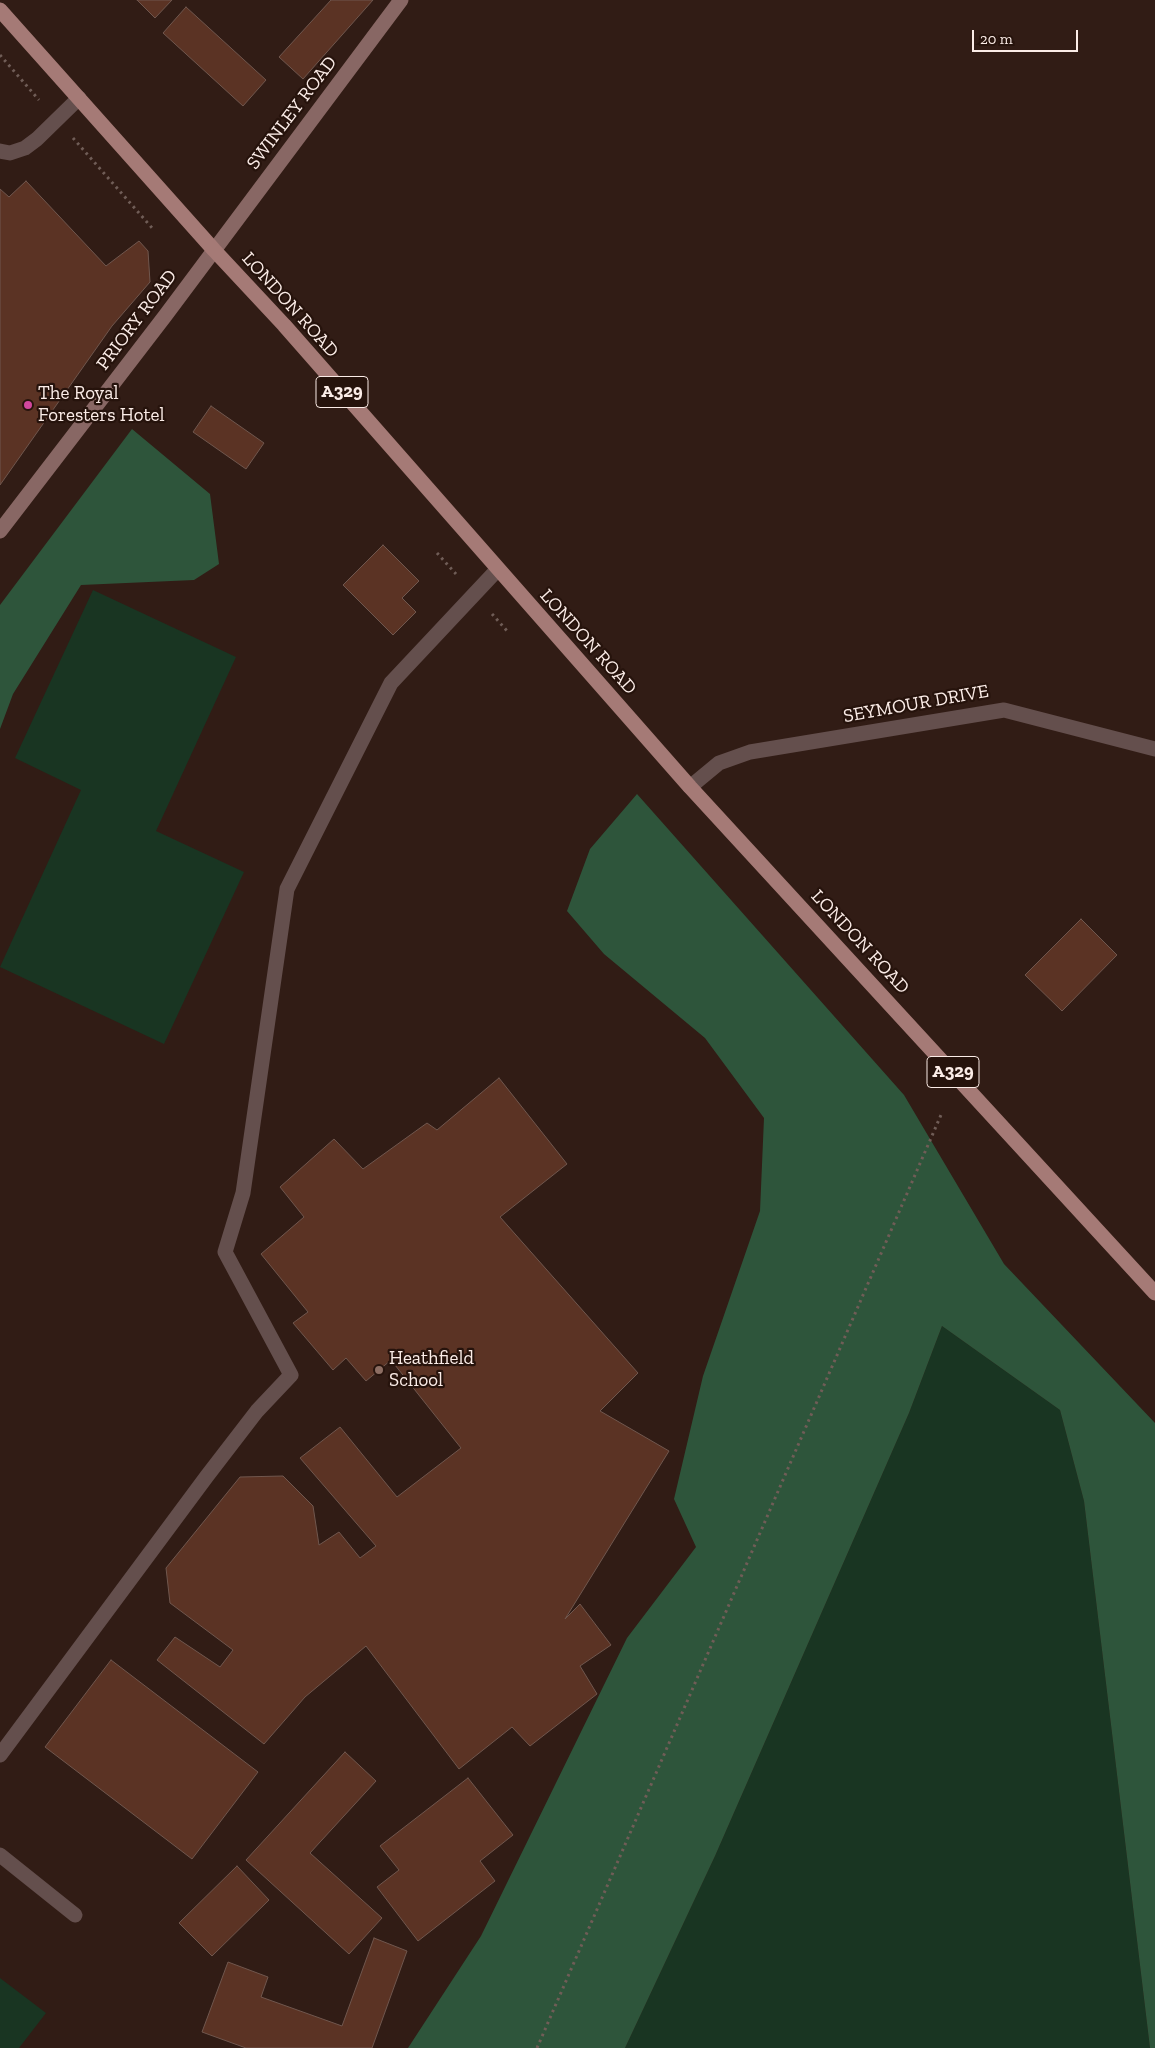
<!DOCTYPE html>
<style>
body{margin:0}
#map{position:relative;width:1155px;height:2048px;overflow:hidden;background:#311c15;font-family:"Zilla Slab",serif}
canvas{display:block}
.scale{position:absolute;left:972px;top:30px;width:106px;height:22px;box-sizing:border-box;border:2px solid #fbece7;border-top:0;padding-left:6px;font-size:15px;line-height:18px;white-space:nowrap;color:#fbece7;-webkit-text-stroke:4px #26130c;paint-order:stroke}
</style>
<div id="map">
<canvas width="1155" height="2048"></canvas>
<div class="scale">20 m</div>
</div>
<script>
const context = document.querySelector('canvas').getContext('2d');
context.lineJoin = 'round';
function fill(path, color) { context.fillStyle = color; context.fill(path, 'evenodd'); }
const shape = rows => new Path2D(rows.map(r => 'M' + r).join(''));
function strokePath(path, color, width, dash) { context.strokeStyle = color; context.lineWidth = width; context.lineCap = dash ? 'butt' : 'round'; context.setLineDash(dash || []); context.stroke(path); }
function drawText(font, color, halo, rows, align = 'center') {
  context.font = font + ' "Zilla Slab",serif'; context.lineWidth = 4.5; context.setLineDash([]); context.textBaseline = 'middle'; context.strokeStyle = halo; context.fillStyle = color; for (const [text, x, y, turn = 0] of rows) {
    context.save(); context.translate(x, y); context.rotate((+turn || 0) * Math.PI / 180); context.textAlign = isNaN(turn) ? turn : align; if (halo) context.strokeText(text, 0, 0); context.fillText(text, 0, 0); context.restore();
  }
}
fill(shape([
 [93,590,236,657,156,831,244,872,164,1044,0,967,81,790,15,758],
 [942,1326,1060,1410,1084,1501,1150,2048,625,2048,715,1856,909,1413],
 [0,1978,46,2013,19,2048,0,2048]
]), '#193522');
fill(shape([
 [132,429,210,494,219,564,194,580,81,585,13,694,0,729,0,605],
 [637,794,904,1095,1004,1264,1155,1423,1155,2048,1150,2048,1084,1501,1060,1410,942,1326,909,1413,715,1856,625,2048,408,2048,481,1936,627,1638,696,1547,674,1499,703,1376,760,1211,764,1118,705,1038,604,954,567,911,590,849]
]), '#2e553b');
const building = shape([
 [137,0,172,0,155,18,137,0],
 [331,0,373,0,303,79,279,57,331,0],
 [186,7,266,80,243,106,163,33,186,7],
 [26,181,106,266,139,241,148,251,150,282,112,326,0,485,0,189,9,197,26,181],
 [211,406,264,443,246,469,193,432,211,406],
 [383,545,419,581,402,598,416,612,393,635,343,585,383,545],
 [1081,919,1117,955,1062,1011,1025,975,1081,919],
 [499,1078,567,1164,500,1217,638,1373,600,1411,669,1451,565,1619,580,1604,611,1645,580,1666,597,1694,530,1746,512,1727,459,1769,366,1646,305,1697,264,1744,157,1660,175,1637,220,1667,233,1650,170,1603,166,1568,240,1477,283,1476,313,1506,319,1545,339,1532,360,1558,376,1546,300,1458,340,1427,397,1497,461,1448,391,1360,366,1381,346,1358,333,1370,293,1323,308,1312,261,1254,304,1217,280,1187,334,1139,363,1169,427,1123,437,1130,499,1078],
 [111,1660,258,1772,192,1859,45,1747,111,1660],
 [345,1752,376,1781,310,1853,382,1918,349,1954,246,1860,345,1752],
 [468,1778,513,1835,480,1861,495,1881,418,1941,377,1887,399,1870,380,1846,468,1778],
 [237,1866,269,1900,212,1956,179,1923,237,1866],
 [374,1938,407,1951,372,2048,246,2048,202,2032,228,1962,268,1977,261,1997,342,2026,374,1938]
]);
fill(building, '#5b3324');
strokePath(building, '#70574e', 1);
strokePath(shape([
 [0,55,39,100],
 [73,138,153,229],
 [437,553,456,574],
 [492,614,508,632],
 [537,2048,941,1115]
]), '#705d57', 3, [2.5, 4]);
strokePath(shape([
 [0,151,10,153,25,148,37,139,79,98],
 [0,1755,207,1476,257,1411,291,1375,225,1252,243,1193,287,889,391,683,497,570],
 [0,1855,75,1915]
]), '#644f4d', 15);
strokePath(shape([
 [690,787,719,763,750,752,1004,710,1155,749]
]), '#644f4d', 15);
strokePath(shape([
 [0,531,165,316,401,0]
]), '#886764', 15);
strokePath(shape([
 [0,10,214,250,284,325,690,787,1155,1293]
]), '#a57a76', 15);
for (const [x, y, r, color] of [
 [28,405,5,"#d1479c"],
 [379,1370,5,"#8d6e63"]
]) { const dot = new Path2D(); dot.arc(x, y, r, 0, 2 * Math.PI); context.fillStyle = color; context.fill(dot); strokePath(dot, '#26130c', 2); }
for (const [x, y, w] of [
 [342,392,52],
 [953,1072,52]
]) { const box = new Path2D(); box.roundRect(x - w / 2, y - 15.5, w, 31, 4); context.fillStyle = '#26130c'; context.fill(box); strokePath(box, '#fbece7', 1); }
drawText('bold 18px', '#fbece7', null, [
 ["A329",342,392],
 ["A329",953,1072]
]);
drawText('19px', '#fbece7', '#26130c', [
 ["SWINLEY ROAD",292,113,-53],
 ["LONDON ROAD",290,305,48],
 ["PRIORY ROAD",137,320,-53],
 ["LONDON ROAD",588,642,48],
 ["SEYMOUR DRIVE",916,704,-10],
 ["LONDON ROAD",860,942,47]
]);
drawText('19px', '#fbece7', '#26130c', [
 ["The Royal",38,394],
 ["Foresters Hotel",38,416],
 ["Heathfield",389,1359],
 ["School",389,1381]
], 'left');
</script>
